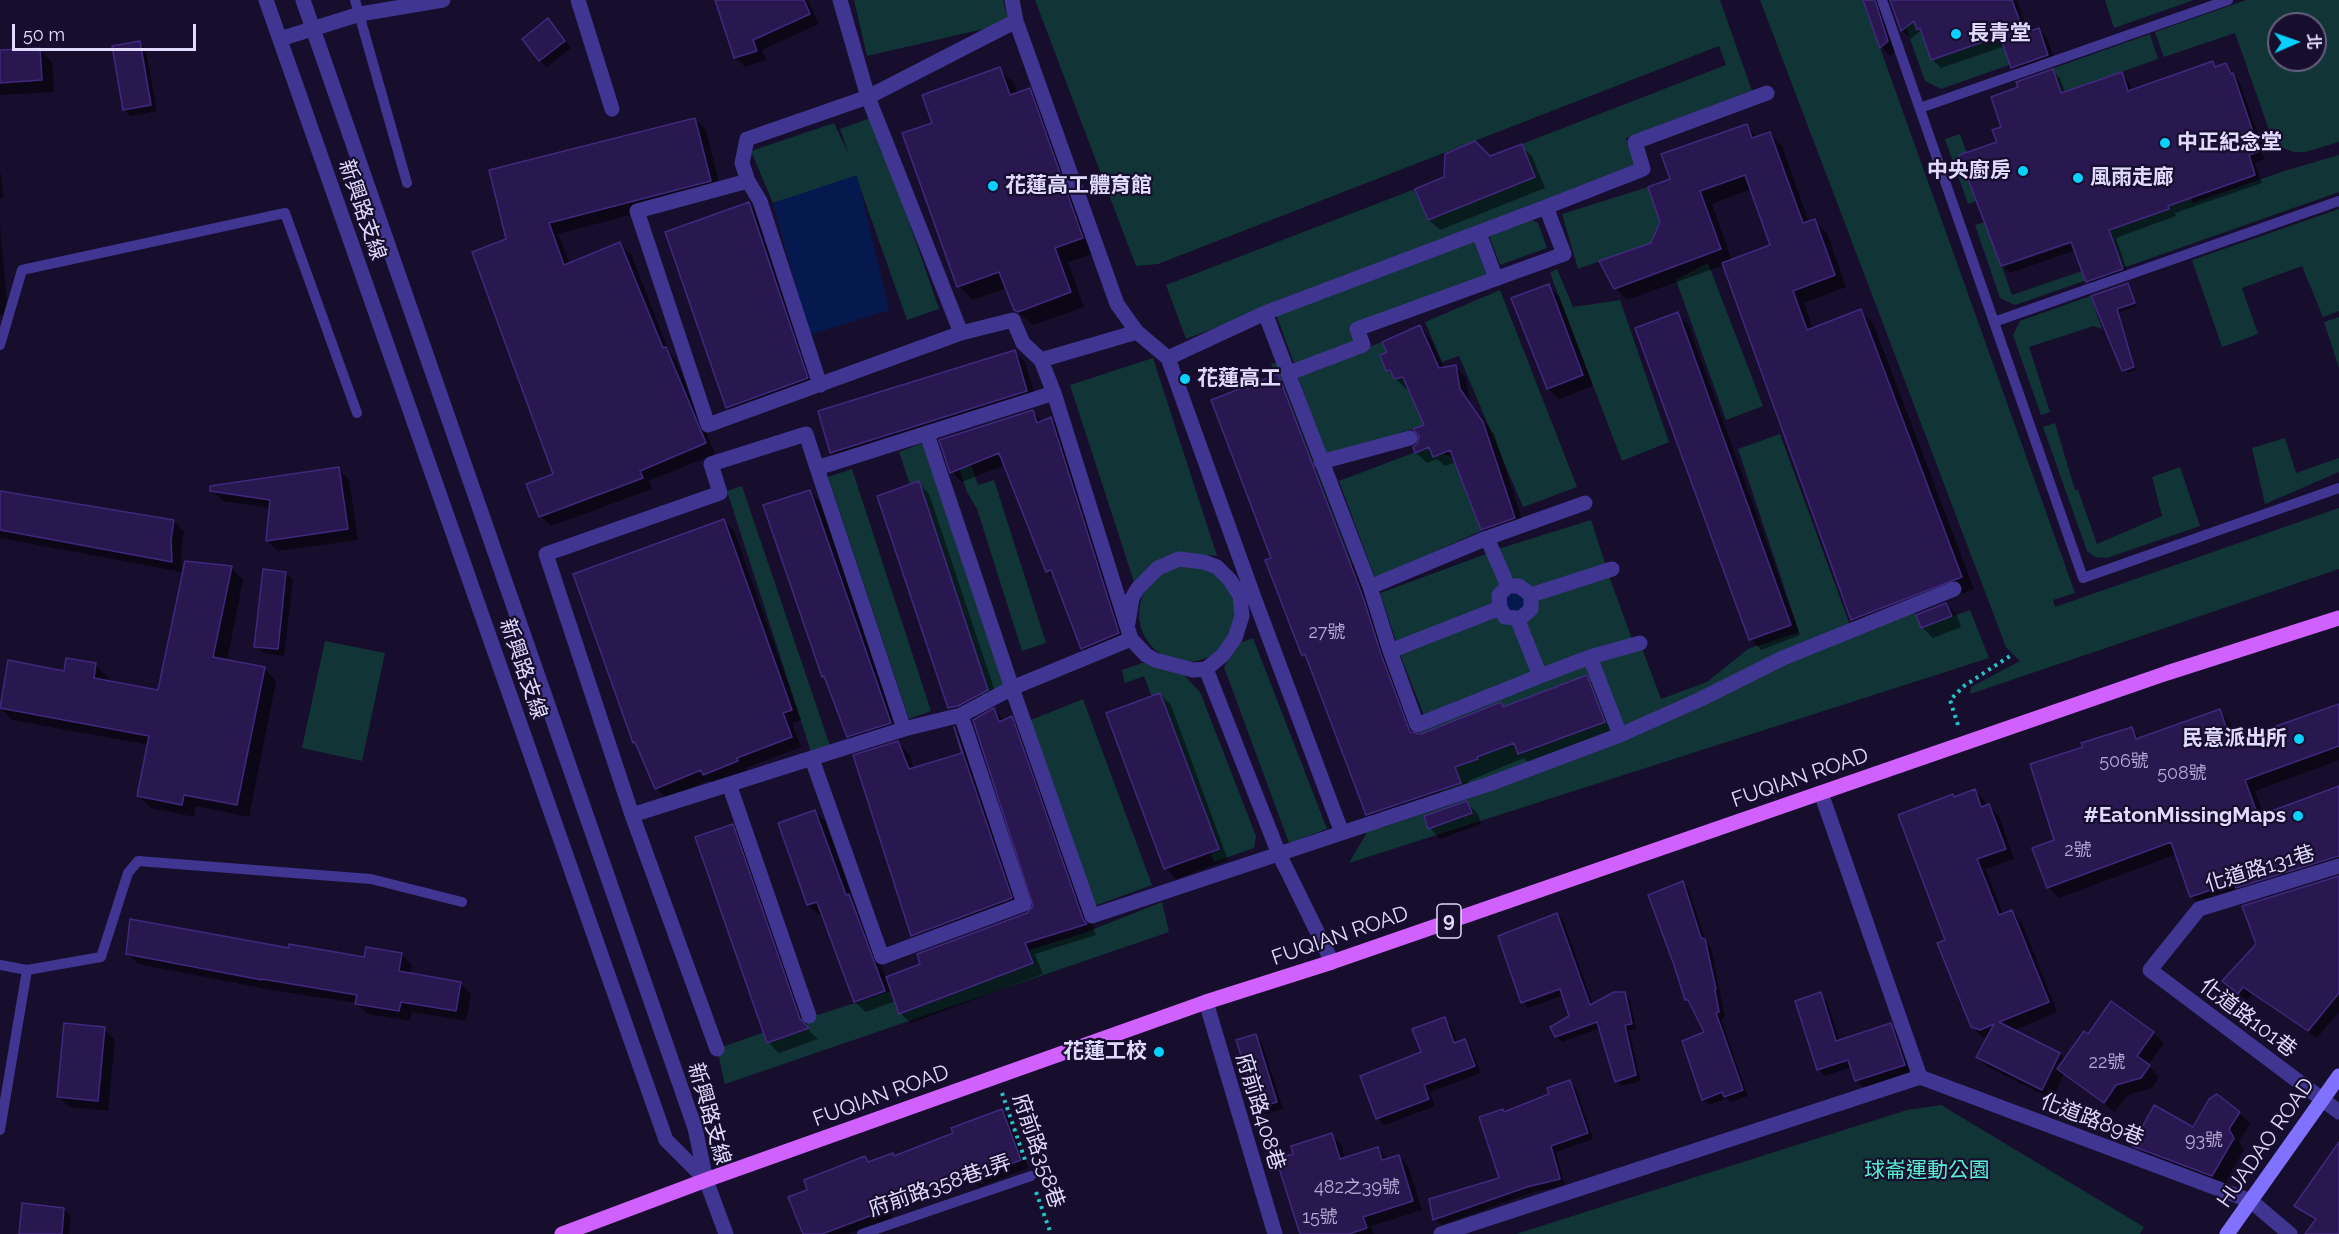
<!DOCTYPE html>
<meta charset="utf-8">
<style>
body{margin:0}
#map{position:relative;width:2339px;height:1234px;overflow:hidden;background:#160e2c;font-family:Raleway,"Noto Sans TC",sans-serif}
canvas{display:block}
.north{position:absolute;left:2267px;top:12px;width:60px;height:60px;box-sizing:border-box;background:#160e2c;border:2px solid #676080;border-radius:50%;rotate:88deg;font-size:16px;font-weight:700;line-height:24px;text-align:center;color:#e1daff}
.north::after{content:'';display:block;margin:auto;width:21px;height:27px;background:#06d1ff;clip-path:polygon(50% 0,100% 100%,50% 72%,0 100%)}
.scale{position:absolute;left:12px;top:24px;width:184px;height:27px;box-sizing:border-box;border:3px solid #e1daff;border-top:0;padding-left:8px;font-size:18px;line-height:21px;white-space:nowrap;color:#e1daff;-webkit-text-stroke:4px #160e2c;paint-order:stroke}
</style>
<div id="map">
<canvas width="2339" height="1234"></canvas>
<div class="north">北</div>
<div class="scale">50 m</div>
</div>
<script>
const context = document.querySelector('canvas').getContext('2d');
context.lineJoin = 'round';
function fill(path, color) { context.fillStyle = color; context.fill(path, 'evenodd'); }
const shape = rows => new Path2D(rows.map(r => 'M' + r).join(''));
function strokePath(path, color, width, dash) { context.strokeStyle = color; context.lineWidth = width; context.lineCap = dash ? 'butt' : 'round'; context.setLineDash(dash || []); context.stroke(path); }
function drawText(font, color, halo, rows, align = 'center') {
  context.font = font + ' Raleway,"Noto Sans TC",sans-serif'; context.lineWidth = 4.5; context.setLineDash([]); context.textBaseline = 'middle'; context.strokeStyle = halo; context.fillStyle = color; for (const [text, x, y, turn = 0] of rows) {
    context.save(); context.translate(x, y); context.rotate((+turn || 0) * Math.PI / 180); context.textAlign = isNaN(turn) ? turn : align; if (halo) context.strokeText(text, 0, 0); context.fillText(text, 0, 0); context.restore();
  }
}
fill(shape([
 [854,0,1003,0,1009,23,867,56],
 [1035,0,1720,0,1752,91,1626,138,1636,168,1186,339,1166,285,1415,189,1428,220,1535,177,1522,144,1726,65,1719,46,1158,264,1136,266],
 [1760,0,1863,0,2075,593,2053,600,2055,607,2339,508,2339,569,1970,694,1971,687,2020,661,2006,647],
 [1990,0,2012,64,1941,89,1925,81,1903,19,1912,16,1917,29,1920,28,1931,60,1992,39],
 [2105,0,2194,0,2114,28],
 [2246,0,2339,0,2339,142,2305,152,2293,152,2274,144,2235,33,2164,57,2155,32],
 [2279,24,2315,24,2315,60,2279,60],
 [2150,34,2158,59,2062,93,2053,69,2051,69],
 [873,117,939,309,907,320,856,176,773,203,751,151,834,123,849,155,840,129],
 [1960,134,1967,153,1960,156,1976,201,1968,204,1945,139],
 [2339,155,2339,192,2120,269,2121,263,2103,212,2169,209,2167,203,2190,195,2193,203,2284,171],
 [1648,187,1656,209,1668,205,1651,243,1578,269,1562,214],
 [2339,209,2339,311,2323,317,2302,266,2242,288,2258,334,2222,347,2192,260],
 [1529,218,1538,223,1547,248,1500,265,1488,233],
 [1986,222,2012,295,2082,271,2087,280,2015,305,2000,298,1975,225],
 [1474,241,1487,277,1353,326,1358,342,1295,366,1276,314],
 [1708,263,1763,406,1726,420,1676,280],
 [1557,269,1573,307,1620,300,1669,442,1622,461,1550,273],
 [1500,290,1577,487,1523,507,1459,356,1442,362,1425,322],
 [2093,295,2091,297,2102,329,2094,326,2029,347,2050,412,2041,415,2013,335,2020,321],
 [2339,317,2339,368,2324,322],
 [1382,342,1387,352,1380,355,1386,371,1390,370,1394,379,1403,377,1424,425,1327,457,1297,374],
 [1153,358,1217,556,1186,553,1135,585,1070,385],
 [1279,362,1353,564,1346,566,1271,364],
 [2055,423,2075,490,2078,490,2097,544,2162,516,2152,477,2180,467,2200,526,2107,558,2095,557,2087,551,2043,427],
 [1780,434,1850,625,1912,606,1921,628,1970,610,1989,658,1349,863,1366,834,1364,823,1439,797,1441,790,1417,725,1640,643,1661,699,1707,682,1748,649,1799,632,1738,449],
 [961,436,978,485,994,480,1046,643,1022,651,977,509,967,492,950,440],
 [2285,438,2296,473,2339,458,2339,472,2265,504,2252,448],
 [930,440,1012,688,983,701,899,452],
 [1429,447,1433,456,1442,453,1453,458,1481,531,1375,578,1339,481],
 [852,469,931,711,909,719,828,477],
 [742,486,830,746,811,752,727,491],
 [1591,520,1606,566,1533,590,1510,581,1498,549],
 [1486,554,1502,585,1495,605,1397,644,1380,593],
 '1139 614a48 48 0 1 1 96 0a48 48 0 1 1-96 0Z',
 [1609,576,1632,639,1543,669,1524,621,1535,599],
 [1496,614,1516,625,1535,672,1425,718,1399,652],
 [1253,638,1327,829,1289,843,1224,667,1240,643],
 [325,641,385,653,362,761,302,748],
 [1142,663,1161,664,1184,675,1200,692,1256,836,1254,848,1214,862,1144,676,1125,683,1122,670],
 [1083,699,1152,885,1089,908,1026,722],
 [1162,902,1169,932,725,1084,717,1049,809,1016,821,1014,1014,951,1023,952,1084,933],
 [1941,1105,2144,1227,2140,1234,1516,1234,1907,1110]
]), '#113537');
fill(shape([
 [857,175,889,310,809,335,773,203],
 [1522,590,1526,609,1511,614,1503,600,1504,596]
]), '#05194f');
fill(shape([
 [723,0,808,0,819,24,762,50,766,60,745,67,736,58,717,2],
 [1864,0,2017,0,2028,33,2038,29,2047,38,2056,64,2022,76,2013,67,2005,46,1941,68,1932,59,1920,31,1911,39,1902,30,1892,1,1885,3,1896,51,1890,56,1882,47],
 [555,27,571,48,547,67,540,60],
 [139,43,146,50,157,111,131,116,124,109],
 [39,49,52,62,54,92,0,95,0,52],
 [2213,63,2218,68,2226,64,2240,83,2262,145,2259,146,2264,159,2255,163,2262,183,2175,213,2176,216,2116,238,2129,276,2095,289,2087,281,2076,250,2010,273,2002,265,1999,143,2020,88,2053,71,2060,78,2066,94,2121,74,2129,82,2132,91],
 [2078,238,2079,241,2004,267,2004,264],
 [999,69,1014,83,1018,94,1029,90,1044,104,1096,253,1068,262,1084,307,1033,325,1015,310,1007,288,973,300,959,286,933,124],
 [695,119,706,130,721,191,558,234,570,264,620,244,631,254,670,354,676,360,715,454,649,481,652,489,551,526,540,516,555,474,508,240],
 [1746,126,1758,138,1770,133,1782,146,1809,223,1814,221,1827,233,1846,287,1804,303,1813,329,1860,311,1873,323,1974,589,1865,632,1852,619,1724,265,1627,300,1615,288,1652,244,1662,222,1672,180],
 [1751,189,1771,246,1732,261,1712,204],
 [1521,146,1532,156,1545,188,1440,230,1429,220,1417,189],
 [0,174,1,174,3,198,0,198],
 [749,204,760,215,817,389,738,418,727,407],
 [0,225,8,314,0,315],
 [2127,285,2137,306,2119,312,2136,370,2127,373,2093,297],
 [1548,286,1559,296,1593,386,1559,399,1548,389],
 [1677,314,1688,324,1800,635,1761,650,1751,639],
 [1420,327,1430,338,1444,368,1455,367,1466,378,1470,402,1494,434,1525,528,1493,540,1482,529,1456,462,1445,466,1437,459,1427,463,1416,453,1415,448,1419,445,1426,426,1409,388,1406,389,1387,370],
 [1014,352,1025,362,1037,402,843,463,832,452],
 [1278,376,1291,390,1420,736,1501,704,1505,708,1586,677,1600,691,1617,736,1533,767,1524,758,1468,781,1473,797,1381,828,1367,814,1309,660,1303,655,1273,559],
 [1032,412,1043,422,1051,418,1061,429,1129,644,1093,659,1082,648,1057,581,1048,572,1005,465,962,482,952,472],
 [339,469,349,480,358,540,278,551,267,541,271,508,223,501,212,490],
 [919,483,929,494,998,700,960,718,949,707],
 [810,491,820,502,901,733,859,747,848,736,828,681,823,676],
 [0,492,174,521,184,532,181,551,182,572,0,538],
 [724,521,734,531,801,720,792,723,801,747,746,768,747,771,715,784,710,780,666,798,656,788,639,747,634,742],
 [231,567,243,580,227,661,264,668,276,681,249,817,196,806,194,817,151,808,138,796,149,745,12,720,0,707,9,662,65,673,95,665,108,677,107,682,160,692],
 [286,573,293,580,284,656,263,653,256,646],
 [1946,604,1957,615,1961,627,1933,638,1922,627],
 [1160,694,1171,705,1228,860,1176,879,1166,868,1108,714],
 [2339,705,2339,760,2255,791,2264,815,2339,787,2339,861,2202,907,2191,896,2177,854,2059,898,2048,887,2056,841,2085,748,2131,729,2141,739,2219,711,2230,722,2237,742],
 [994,710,1005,721,1011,718,1022,729,1096,935,1035,954,1043,974,911,1023,900,1013,896,1001,866,1012,855,1002,823,914,819,915,808,905,780,824,815,811,826,822,853,900,860,906,886,978,922,965,1028,914,1035,907],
 [957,732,964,739,1022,909,923,946,913,935,898,743,909,754,914,769,964,753],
 [1975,791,1984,800,1987,807,1989,806,1999,816,2014,859,1986,869,2003,915,2012,912,2021,921,2057,1012,2012,1031,2060,1054,2065,1060,2088,1036,2153,1033,2164,1043,2148,1065,2159,1077,2152,1088,2127,1095,2115,1112,2064,1074,2052,1099,1988,1067,1978,1057,1989,1038,1982,1037,1972,1027,1947,941,1954,798],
 [1467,803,1478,814,1481,824,1440,839,1430,828,1426,817],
 [732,826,743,837,810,1032,818,1039,779,1053,768,1042],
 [2339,880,2339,1012,2317,1038,2252,994,2247,1001,2224,981],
 [1682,882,1688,888,1706,942,1711,947,1725,1018,1721,1019,1748,1096,1731,1102,1727,1098,1709,1105,1703,1099,1706,1033,1692,1006,1686,1000],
 [1557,914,1563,920,1593,1005,1624,994,1630,1000,1636,1029,1629,1030,1641,1081,1621,1086,1616,1081,1600,1028,1562,1042,1556,1036,1571,1017,1563,995,1528,1008,1523,1002],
 [290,950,365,958,401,954,412,965,410,975,460,983,471,994,466,1021,412,1012,410,1021,368,1014,356,1003,272,990,138,964,128,953],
 [1820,994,1827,1001,1840,1042,1890,1025,1897,1032,1911,1072,1864,1088,1857,1081,1852,1067,1825,1076,1818,1069],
 [1444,1019,1451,1026,1458,1043,1464,1041,1471,1048,1481,1073,1430,1092,1435,1106,1384,1125,1377,1118],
 [104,1029,115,1040,108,1111,69,1107,58,1096],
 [1255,1036,1262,1043,1283,1109,1266,1114,1259,1108],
 [1570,1082,1576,1088,1593,1139,1556,1152,1565,1185,1534,1192,1441,1225,1435,1219,1501,1179,1505,1113,1551,1095],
 [1002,1111,1010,1119,1028,1168,979,1187,974,1182,931,1198,928,1195,889,1210,893,1218,847,1234,804,1234,809,1190,865,1158,870,1163,893,1154,895,1157,955,1134],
 [2239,1113,2250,1124,2239,1141,2244,1150,2223,1186,2145,1156,2134,1145],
 [1331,1135,1341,1144,1345,1159,1378,1148,1388,1160,1399,1156,1408,1166,1422,1210,1371,1226,1374,1234,1301,1234],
 [2339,1145,2339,1234,2307,1234,2316,1222,2296,1206],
 [64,1209,71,1216,69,1234,20,1234]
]), '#0007');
const building = shape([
 [715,0,804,0,810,14,753,40,757,51,734,58,715,0],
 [1863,0,1875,0,1888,41,1880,48,1863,0],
 [1890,0,2012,0,2024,33,2039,28,2048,55,2011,68,2000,36,1931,60,1920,28,1917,30,1914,21,1901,31,1890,0],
 [548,18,565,41,539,61,522,39,548,18],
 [140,41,151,105,123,110,112,46,140,41],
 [40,48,42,80,0,83,0,50,40,48],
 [2213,61,2215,67,2226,63,2231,74,2233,73,2255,138,2253,139,2257,152,2249,155,2255,175,2168,206,2169,209,2109,230,2123,269,2086,282,2071,242,2001,266,1959,155,1997,142,1992,130,2001,127,1991,97,2018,87,2016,82,2053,69,2061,93,2122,72,2128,91,2213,61],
 [1000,67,1010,95,1030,88,1083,238,1055,248,1071,292,1018,312,1014,310,999,272,957,287,902,133,932,123,922,95,1000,67],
 [695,118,711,181,549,223,564,265,620,242,663,348,666,347,706,443,640,471,643,478,539,517,526,484,553,474,472,252,506,239,489,170,695,118],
 [1747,124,1752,138,1770,132,1803,223,1815,219,1835,275,1793,291,1807,330,1861,309,1962,577,1851,620,1722,263,1770,245,1745,175,1700,191,1721,249,1614,289,1599,261,1651,243,1660,222,1648,187,1670,179,1661,154,1747,124],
 [1475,141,1490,156,1522,144,1535,177,1428,220,1415,189,1444,177,1445,154,1475,141],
 [749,202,808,378,726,408,665,232,749,202],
 [2128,283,2135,303,2117,309,2134,367,2122,371,2091,296,2128,283],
 [1549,284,1583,375,1547,389,1511,298,1549,284],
 [1678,312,1791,625,1749,640,1635,328,1678,312],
 [1420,325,1439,368,1456,365,1460,389,1483,422,1515,518,1481,530,1450,450,1433,457,1429,447,1415,453,1413,447,1417,444,1419,436,1413,429,1424,425,1403,377,1394,379,1390,370,1386,371,1380,355,1387,352,1382,342,1420,325],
 [1015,350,1027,391,830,453,818,411,1015,350],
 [1278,374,1363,597,1381,654,1410,732,1421,734,1501,702,1503,707,1587,675,1605,722,1518,754,1514,743,1477,757,1478,759,1455,767,1461,783,1366,815,1305,654,1302,656,1265,560,1271,558,1211,400,1278,374],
 [1033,410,1037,423,1051,417,1119,633,1081,649,1051,570,1046,572,999,453,950,473,939,440,1033,410],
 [339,467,348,529,266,541,270,500,210,491,210,486,339,467],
 [919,481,988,690,958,706,948,708,877,496,919,481],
 [810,490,891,723,847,737,824,676,822,677,763,505,810,490],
 [0,491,174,520,171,540,172,562,0,530,0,491],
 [724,519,792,710,783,713,792,737,737,758,738,761,703,775,701,770,655,789,635,742,633,743,573,574,724,519],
 [185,561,232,566,213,657,265,667,237,805,184,795,182,805,137,796,149,736,0,708,8,660,64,671,66,658,96,663,94,678,158,690,185,561],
 [263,569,286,572,278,649,254,647,263,569],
 [1946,603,1952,616,1921,628,1916,615,1946,603],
 [1160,693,1219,849,1164,869,1106,713,1160,693],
 [2339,704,2339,746,2245,780,2258,816,2339,786,2339,856,2236,888,2234,882,2190,897,2171,842,2047,888,2032,848,2054,840,2030,764,2083,747,2081,743,2132,727,2136,739,2220,709,2231,742,2339,704],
 [994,708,999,722,1012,716,1083,919,1087,924,1025,943,1033,963,899,1014,886,977,920,964,917,954,1027,913,1033,906,973,720,994,708],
 [954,727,1012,898,911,936,853,755,898,741,909,769,962,753,954,727],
 [1975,789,1981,807,1989,804,2006,849,1977,859,1999,915,2012,910,2049,1002,1999,1022,2060,1053,2042,1090,1976,1057,1994,1024,1980,1030,1971,1027,1937,943,1945,940,1898,815,1953,794,1954,797,1975,789],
 [1467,801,1472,813,1428,829,1424,816,1467,801],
 [815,810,846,895,849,894,885,991,854,1002,817,902,807,905,778,823,815,810],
 [733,824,800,1019,809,1028,767,1043,695,837,733,824],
 [2339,876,2339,993,2308,1031,2243,987,2238,994,2222,981,2256,944,2242,906,2339,876],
 [1683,881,1701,938,1705,939,1716,989,1715,990,1719,1012,1716,1013,1743,1090,1724,1097,1722,1092,1702,1100,1682,1041,1704,1032,1688,1000,1685,1000,1674,965,1648,895,1683,881],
 [1557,913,1590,1005,1614,992,1625,992,1632,1024,1625,1025,1636,1075,1615,1082,1597,1022,1555,1037,1550,1027,1569,1016,1560,989,1521,1003,1498,936,1557,913],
 [130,919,289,948,289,944,364,957,366,947,402,953,399,971,461,982,456,1011,401,1002,399,1011,355,1004,357,995,262,979,262,980,126,954,130,919],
 [1821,992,1836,1041,1891,1023,1905,1065,1855,1081,1848,1060,1817,1070,1795,1001,1821,992],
 [2111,1001,2154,1032,2137,1056,2150,1065,2141,1078,2116,1085,2104,1103,2057,1069,2084,1031,2088,1034,2111,1001],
 [1445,1017,1454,1043,1465,1039,1475,1066,1424,1085,1429,1099,1376,1119,1360,1076,1421,1052,1412,1029,1445,1017],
 [64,1023,105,1027,98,1101,57,1097,64,1023],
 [1256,1034,1277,1102,1258,1108,1236,1040,1256,1034],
 [1570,1080,1588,1133,1551,1146,1560,1179,1527,1187,1433,1220,1429,1199,1499,1178,1479,1117,1503,1109,1504,1112,1549,1094,1547,1088,1570,1080],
 [2217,1094,2240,1112,2229,1129,2234,1138,2212,1176,2132,1146,2154,1105,2193,1127,2209,1099,2217,1094],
 [1002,1109,1021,1160,970,1179,968,1173,922,1191,920,1187,882,1202,886,1210,822,1234,803,1234,788,1197,807,1190,804,1180,865,1156,868,1162,893,1153,894,1156,953,1133,951,1128,1002,1109],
 [1332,1133,1340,1159,1378,1147,1382,1160,1399,1155,1413,1201,1363,1217,1367,1228,1349,1234,1300,1234,1276,1159,1293,1154,1291,1146,1332,1133],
 [2339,1142,2339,1234,2305,1234,2316,1219,2294,1206,2339,1142],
 [22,1203,64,1208,62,1234,19,1234,22,1203]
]);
fill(building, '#28184f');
strokePath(building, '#40287e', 1.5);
strokePath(shape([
 [1958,725,1950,700,1964,686,2013,654],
 [1002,1093,1025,1160],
 [1036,1192,1051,1234]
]), '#23c5c9', 4, [3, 4.5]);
strokePath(shape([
 [355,0,407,183],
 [1882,0,2083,578,2339,488],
 [1920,108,2228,0],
 [1994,322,2339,201],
 [0,345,22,270,285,213,357,413],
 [0,965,27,970,101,957,128,873,138,861,371,879,462,902],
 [0,1130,27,970],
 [862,1234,1031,1176]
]), '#403590', 10);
strokePath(shape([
 [266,0,666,1140,706,1180],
 [303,0,695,1128,706,1180,726,1234],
 [578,0,612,109],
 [1012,0,1016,21,1117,304,1137,332,1168,358,1252,592,1342,833],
 [280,39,360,14,443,0],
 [748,181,637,211,708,425,961,333,1013,320,1023,343,1041,360],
 [1479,233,1496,279],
 [1265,313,1370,587,1390,651,1417,725,1540,676,1517,618,1505,617,1500,608,1390,651],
 [1137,332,1041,360,1054,393,1131,639,1146,655,1155,660,1193,670,1206,669,1223,655,1235,638,1242,616,1240,596,1252,592],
 [961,333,868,97,1016,21],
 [1168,358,1265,313,1546,207],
 [1289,373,1363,345,1357,329,1564,254,1546,207,1643,169,1635,142,1767,93],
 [820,385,760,201,748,181,742,163,747,139,868,97,840,0],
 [1054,393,817,468,904,729,961,715,1012,688,1131,639],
 [927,434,1012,688,1092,916,1492,783,1620,735,1701,699,1783,658,1954,589],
 [1321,462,1410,438],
 [817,468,806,434,711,464,720,493,546,554,632,815,904,729],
 [1487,538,1508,586],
 [1370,587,1487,538,1585,503],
 [1500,608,1499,595,1508,586,1519,586,1531,595],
 [1517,618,1521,618,1531,609,1531,595,1612,569],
 [1128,623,1132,598,1138,588,1158,568,1179,559,1204,562,1217,567,1230,580,1240,596],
 [1590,657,1620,735],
 [1206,669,1279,854,1332,962],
 [1540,676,1590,657,1640,643],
 [812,759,882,957,1024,904,961,715],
 [729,784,809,1016],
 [1821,793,1920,1077],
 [632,815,717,1049],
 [2339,866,2199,909,2150,970,2339,1112],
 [1206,1002,1275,1234],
 [1920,1077,2251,1201,2290,1234],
 [1441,1234,1920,1077]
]), '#403590', 15);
strokePath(shape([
 [2227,1234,2339,1076]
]), '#8171ff', 15);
strokePath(shape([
 [562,1234,706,1180,1206,1002,1332,962,2167,673,2339,618]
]), '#d161ff', 15);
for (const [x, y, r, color] of [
 [1956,34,6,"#06d1ff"],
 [2165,143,6,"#06d1ff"],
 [2023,171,6,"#06d1ff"],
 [2078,178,6,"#06d1ff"],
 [993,186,6,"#06d1ff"],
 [1185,379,6,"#06d1ff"],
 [2299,739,6,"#06d1ff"],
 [2298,816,6,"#06d1ff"],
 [1159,1052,6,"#06d1ff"]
]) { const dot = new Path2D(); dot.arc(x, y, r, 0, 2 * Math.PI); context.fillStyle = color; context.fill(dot); strokePath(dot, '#160e2c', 2); }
drawText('18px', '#b3aad3', null, [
 ["27號",1327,633],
 ["506號",2124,762],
 ["508號",2182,774],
 ["2號",2078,851],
 ["22號",2107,1063],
 ["93號",2204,1141],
 ["482之39號",1357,1188],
 ["15號",1320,1218]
]);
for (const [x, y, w] of [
 [1449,921,24]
]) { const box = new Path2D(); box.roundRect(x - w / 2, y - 17, w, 34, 4.5); context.fillStyle = '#160e2c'; context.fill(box); strokePath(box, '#e1daff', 1.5); }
drawText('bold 20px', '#e1daff', null, [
 ["9",1449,921]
]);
drawText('bold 21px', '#e1daff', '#160e2c', [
 ["長青堂",1968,34],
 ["中正紀念堂",2177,143],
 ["中央廚房",2011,171,"right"],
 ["風雨走廊",2090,178],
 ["花蓮高工體育館",1005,186],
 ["花蓮高工",1197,379],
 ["民意派出所",2287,739,"right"],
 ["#EatonMissingMaps",2286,816,"right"],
 ["花蓮工校",1147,1052,"right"]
], 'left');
drawText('21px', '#e1daff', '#160e2c', [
 ["新興路支線",362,210,71],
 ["新興路支線",523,669,71],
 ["FUQIAN ROAD",1800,778,-19],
 ["化道路131巷",2260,869,-17],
 ["FUQIAN ROAD",1340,936,-19],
 ["化道路101巷",2248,1018,37],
 ["FUQIAN ROAD",881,1096,-20],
 ["府前路408巷",1260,1112,73],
 ["新興路支線",709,1114,74],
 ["化道路89巷",2092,1120,21],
 ["HUADAO ROAD",2266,1143,-55],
 ["府前路358巷",1038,1151,71],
 ["府前路358巷1弄",940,1186,-19]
]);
drawText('21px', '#58ecd4', '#160e2c', [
 ["球崙運動公園",1927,1171]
]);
</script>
